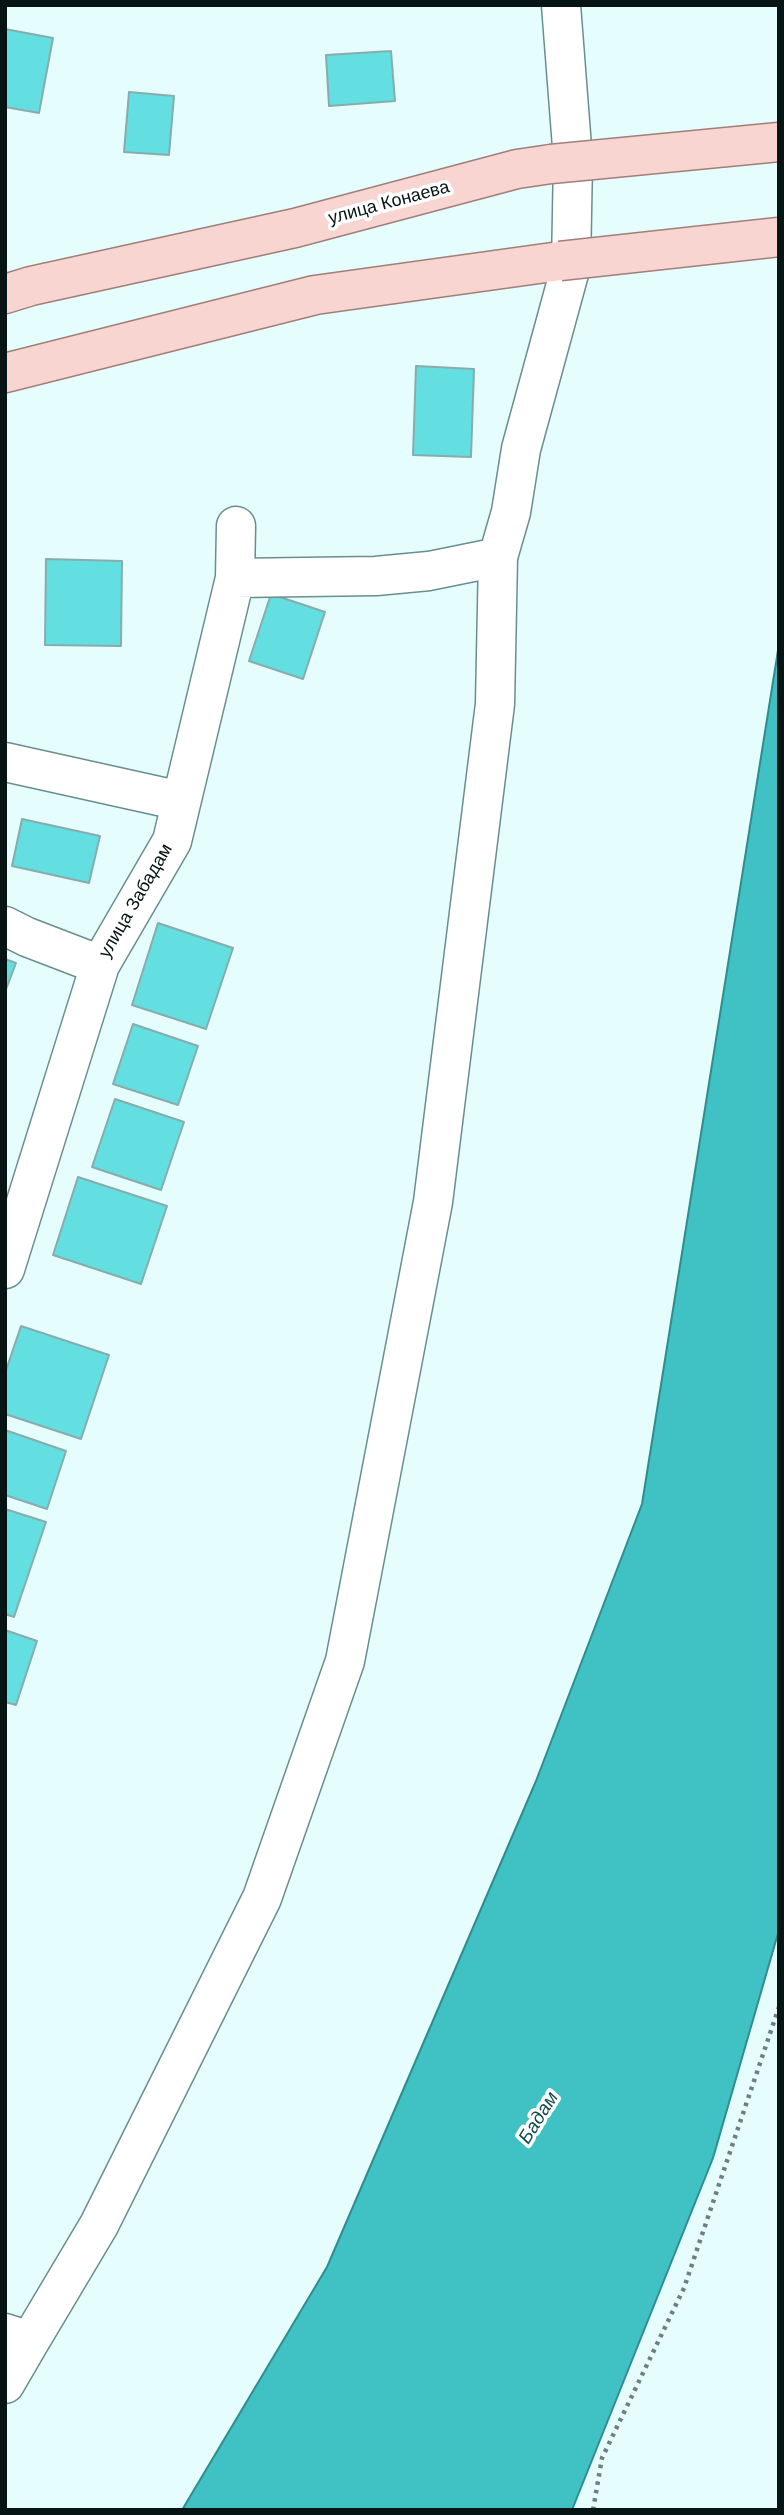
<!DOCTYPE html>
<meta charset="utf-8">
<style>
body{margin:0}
#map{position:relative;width:784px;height:2515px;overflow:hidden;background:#e6fdfd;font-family:Helvetica,sans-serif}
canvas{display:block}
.frame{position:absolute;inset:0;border:7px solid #061414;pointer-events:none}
</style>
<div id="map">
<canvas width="784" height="2515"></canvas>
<div class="frame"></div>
</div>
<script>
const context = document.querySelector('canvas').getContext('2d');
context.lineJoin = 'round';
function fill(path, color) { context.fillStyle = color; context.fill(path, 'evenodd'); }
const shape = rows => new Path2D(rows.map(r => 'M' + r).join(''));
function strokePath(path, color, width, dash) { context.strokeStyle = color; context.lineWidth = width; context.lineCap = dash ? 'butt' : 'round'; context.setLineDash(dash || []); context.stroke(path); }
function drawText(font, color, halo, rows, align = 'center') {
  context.font = font + ' Helvetica,sans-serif'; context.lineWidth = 7; context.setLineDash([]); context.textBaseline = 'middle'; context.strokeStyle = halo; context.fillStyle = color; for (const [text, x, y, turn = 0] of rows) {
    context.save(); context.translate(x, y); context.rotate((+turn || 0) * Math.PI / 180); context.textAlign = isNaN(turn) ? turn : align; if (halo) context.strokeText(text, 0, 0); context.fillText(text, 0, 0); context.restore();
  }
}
const water = shape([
 [779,644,779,1930,713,2158,572,2510,182,2510,327,2267,536,1781,642,1504,779,644]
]);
fill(water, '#40c1c4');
strokePath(water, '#2f8d8f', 2);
const building = shape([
 [5,29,53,38,39,113,5,107,5,29],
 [391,51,395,101,329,106,326,55,391,51],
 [129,92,174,96,169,155,124,152,129,92],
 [416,366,474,369,471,457,413,455,416,366],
 [46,559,122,561,121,646,45,645,46,559],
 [271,594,325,612,303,679,249,661,271,594],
 [22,819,100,836,89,883,12,866,22,819],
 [158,923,233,948,206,1029,132,1005,158,923],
 [5,959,16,963,5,992,5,959],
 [133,1024,198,1046,178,1105,113,1084,133,1024],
 [115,1099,184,1122,161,1190,92,1167,115,1099],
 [78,1177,167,1206,141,1284,53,1255,78,1177],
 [21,1326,109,1355,81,1439,5,1414,5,1373,21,1326],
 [5,1430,66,1451,47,1509,5,1495,5,1430],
 [5,1509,46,1522,14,1617,5,1614,5,1509],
 [5,1630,37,1641,16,1705,5,1702,5,1630]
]);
fill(building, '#63dfe2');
strokePath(building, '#87acac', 2);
const minor = shape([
 [235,578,376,576,429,571,498,557,511,512,521,449,571,266,573,160,561,5],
 [5,762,181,801],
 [5,926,27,937,100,965],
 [5,1269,100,965,172,841,235,578,236,526],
 [5,2333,30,2341,99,2225,262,1898,345,1661,433,1202,495,704,498,557],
 [5,2384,30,2341]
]);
const major = shape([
 [5,294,31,286,295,228,517,169,551,164],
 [5,373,315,295,560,261]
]);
strokePath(minor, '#6a8e8e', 41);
strokePath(major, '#a07f7a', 41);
strokePath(shape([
 [593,2510,602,2458,684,2288,779,2007]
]), '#6d7f7f', 4.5, [3.5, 5]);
strokePath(minor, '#fff', 38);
strokePath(major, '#f8d5d0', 38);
const majorBridge = shape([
 [551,164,779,142],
 [560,261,779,237]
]);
strokePath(majorBridge, '#a07f7a', 41, []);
strokePath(majorBridge, '#f8d5d0', 38);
drawText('18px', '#061414', '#fff', [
 ["улица Конаева",389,203,-15],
 ["улица Забадам",136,901,-60]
]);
drawText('italic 19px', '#144c4d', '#fff', [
 ["Бадам",539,2118,-58]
]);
</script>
